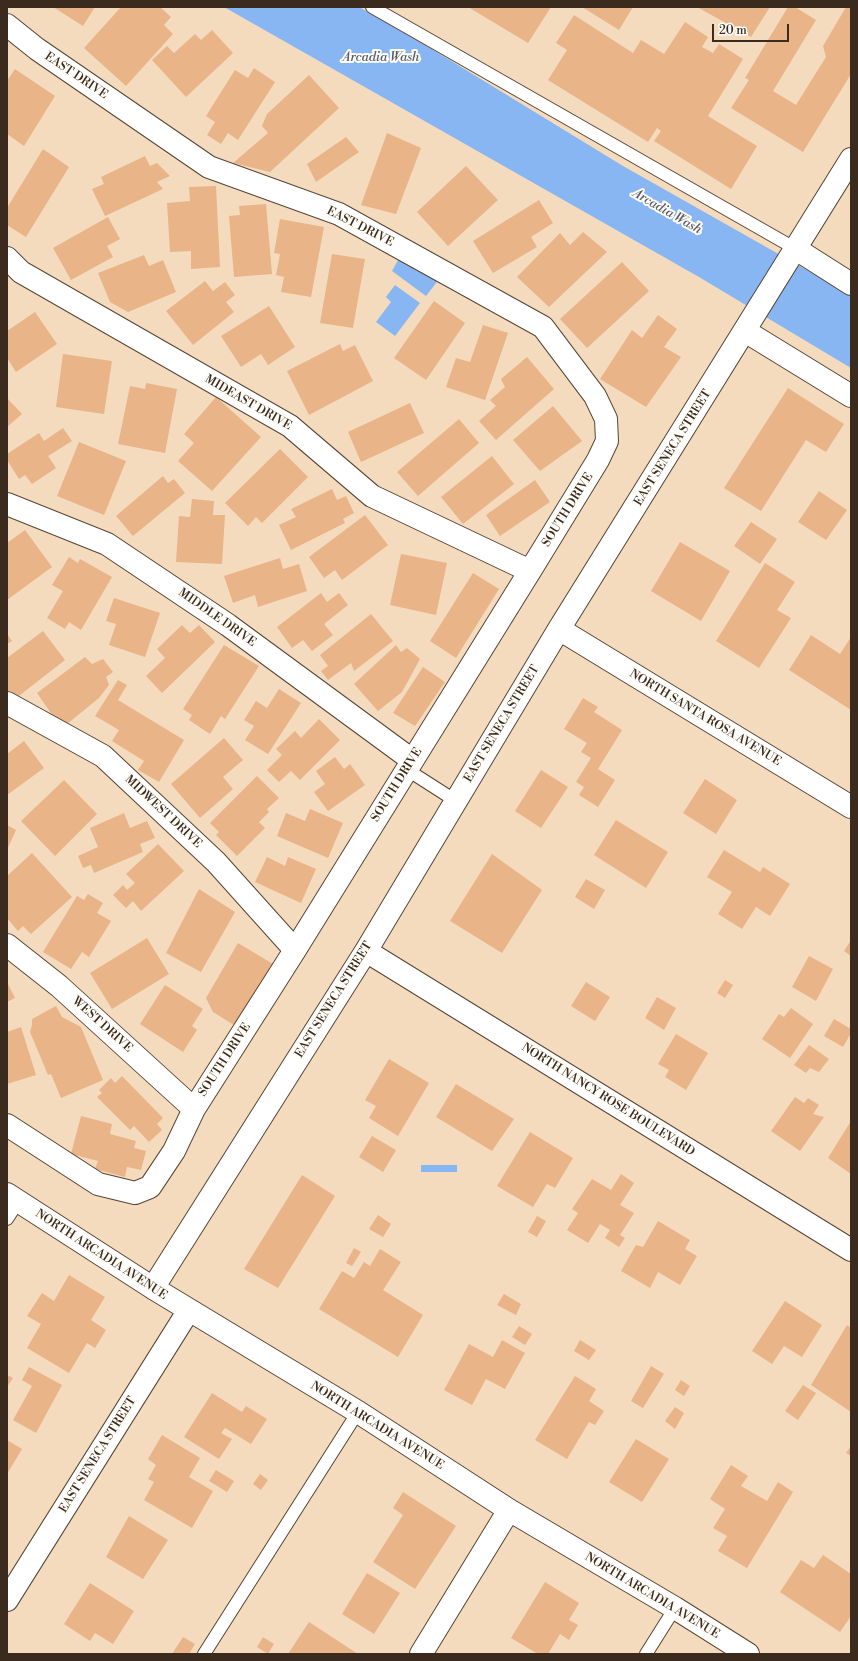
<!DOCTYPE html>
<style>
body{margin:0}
#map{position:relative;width:858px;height:1661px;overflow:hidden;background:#f4dbbe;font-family:"Libre Bodoni",serif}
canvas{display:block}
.frame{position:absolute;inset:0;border:8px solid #3b2a1e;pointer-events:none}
.scale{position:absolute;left:712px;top:24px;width:77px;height:18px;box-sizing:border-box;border:2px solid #3b2a1e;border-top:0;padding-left:5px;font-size:12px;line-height:14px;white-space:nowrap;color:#3b2a1e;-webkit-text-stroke:3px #fdfcf7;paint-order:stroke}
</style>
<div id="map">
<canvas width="858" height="1661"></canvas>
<div class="frame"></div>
<div class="scale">20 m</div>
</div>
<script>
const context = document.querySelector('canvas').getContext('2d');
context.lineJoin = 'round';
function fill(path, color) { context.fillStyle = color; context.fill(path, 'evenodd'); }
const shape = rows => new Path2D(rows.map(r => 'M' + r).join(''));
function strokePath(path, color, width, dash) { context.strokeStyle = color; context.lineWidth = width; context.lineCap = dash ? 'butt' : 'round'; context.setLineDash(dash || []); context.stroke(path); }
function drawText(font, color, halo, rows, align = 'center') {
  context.font = font + ' "Libre Bodoni",serif'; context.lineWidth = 4; context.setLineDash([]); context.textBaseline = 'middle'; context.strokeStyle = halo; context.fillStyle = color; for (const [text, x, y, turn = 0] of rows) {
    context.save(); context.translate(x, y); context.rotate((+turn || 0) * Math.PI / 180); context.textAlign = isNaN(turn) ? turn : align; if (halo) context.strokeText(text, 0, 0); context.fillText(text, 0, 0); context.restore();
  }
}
fill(shape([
 [224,7,359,7,399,29,623,166,851,295,851,368,699,277],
 [401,255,440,278,426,296,392,271],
 [395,285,420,303,395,336,376,322,391,302,386,297],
 [421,1165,457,1165,457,1172,421,1172]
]), '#87b6f2');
fill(shape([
 [53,7,95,7,83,26],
 [121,7,160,7,171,17,164,25,173,34,126,86,84,48],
 [468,7,551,7,528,43],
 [582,7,633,7,619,30],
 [697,7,770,7,751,37],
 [788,7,795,7,816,20,773,91,796,105,826,57,823,46,846,7,851,7,851,74,803,152,731,108,749,80,745,78],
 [574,15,633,53,641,40,664,54,685,22,708,37,702,47,713,53,719,44,743,59,708,116,757,146,731,189,654,141,661,131,657,128,648,142,548,80,567,50,556,43],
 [212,30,233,53,186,97,152,60,167,46,174,53,195,34,201,40],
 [254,68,275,82,238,140,228,133,221,144,207,135,215,122,206,116,235,70,248,78],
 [15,69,55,96,24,146,7,134,7,81],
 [309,75,339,108,270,172,233,163,268,133,262,126,267,114],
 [387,133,421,148,396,214,361,205],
 [346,137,359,152,316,182,307,164],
 [43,149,69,167,26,237,7,225,7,208],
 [145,156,150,166,157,163,170,176,157,182,163,189,105,216,92,189,104,184,101,177],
 [466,166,498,200,448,246,417,212],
 [216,186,220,267,191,269,191,251,170,252,167,203,190,201,189,187],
 [539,200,553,223,531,237,537,247,493,273,473,241],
 [266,204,272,274,234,277,229,216,240,215,239,206],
 [108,217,120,239,107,246,113,257,71,280,53,248],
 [280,219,324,227,311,297,281,292,284,277,276,275,280,254,274,253],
 [583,232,607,252,549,307,517,277,560,233,570,245],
 [332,254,365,259,353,328,320,323],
 [144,255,149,266,163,260,176,292,128,312,110,302,98,273],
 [622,262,649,291,587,348,560,319],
 [205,281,213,291,225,282,235,295,226,302,234,312,193,345,166,311],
 [434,301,465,323,426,380,394,358],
 [269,306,295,347,268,365,261,354,241,367,221,336],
 [35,312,57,344,16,372,7,358,7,331],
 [658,315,677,329,664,347,681,357,646,407,600,379,632,330,642,338],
 [483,325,508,333,485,400,446,387,456,358,470,362],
 [340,344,343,351,355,345,373,381,309,415,287,371],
 [63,354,112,361,104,414,56,407],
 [527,357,554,389,496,440,479,421,496,406,490,400,505,387,501,379],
 [146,383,177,389,165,453,118,444,130,386,145,389],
 [788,388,844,424,826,452,806,440,761,511,724,488],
 [216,397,261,437,212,491,178,461,194,443,184,434],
 [7,398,22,414,7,427],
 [410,403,424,433,361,462,348,432],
 [553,406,582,441,540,471,513,440],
 [459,419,479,443,418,496,397,472],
 [63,428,72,441,48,456,56,468,32,484,25,475,19,479,7,460,7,454,39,433,44,441],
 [79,442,126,461,104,515,57,496],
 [280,449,308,477,262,523,256,517,248,526,225,503],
 [492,456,514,484,463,524,441,497],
 [163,476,168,483,174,479,185,493,133,536,116,516],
 [535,480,550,502,500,536,486,515],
 [332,489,337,500,346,496,354,513,343,519,345,523,291,550,279,525,296,517,291,509],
 [819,491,847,510,826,540,798,522],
 [192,499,214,501,213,515,225,515,222,564,176,562,179,516,190,517],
 [365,515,388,545,342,580,335,570,324,578,309,557],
 [751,522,777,539,760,564,734,546],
 [25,530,52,567,7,600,7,543],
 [680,542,730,571,701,621,651,591],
 [401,554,447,563,436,615,390,605],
 [69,557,78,563,80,559,112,577,81,630,69,622,65,629,47,618,63,591,52,585],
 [280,558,283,569,299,564,307,591,258,607,255,595,233,603,224,576],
 [765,563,795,582,777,610,791,618,759,668,716,641],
 [473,573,499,589,456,658,430,641],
 [321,593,327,602,339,593,348,605,324,624,333,635,312,651,303,640,292,648,277,627],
 [114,598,160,613,145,657,109,645,116,624,106,621],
 [371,614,393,641,354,671,351,663,328,680,321,671,328,666,320,655],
 [182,625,190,633,199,625,215,642,162,693,146,676,165,658,157,649],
 [43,631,65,660,11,702,7,696,7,658],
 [7,634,12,641,7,644],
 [811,635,840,654,851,637,851,710,789,670],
 [224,645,259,666,225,719,221,716,210,734,189,720,192,715,183,709],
 [396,645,401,652,407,648,420,659,402,692,378,711,354,684],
 [85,657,92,664,103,659,113,672,106,677,109,685,99,698,67,724,55,719,37,693],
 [423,667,445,682,415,726,393,713],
 [118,680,127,685,118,700,184,740,159,782,138,770,144,761,112,741,119,730,95,716],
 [279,689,301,703,268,754,245,740,254,726,244,720,256,701,267,708],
 [583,698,598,707,594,712,622,730,598,769,615,780,598,807,579,795,584,787,576,782,591,758,581,752,587,743,564,729],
 [319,719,340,740,300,780,291,771,279,782,267,770,282,755,276,749,295,731,301,738],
 [224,738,243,760,223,777,233,789,200,818,171,784],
 [24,741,44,768,7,795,7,754],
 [335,757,344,769,350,764,365,785,328,811,314,792,325,784,316,771],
 [541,770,568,787,541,828,515,811],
 [257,776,279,798,267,809,269,812,259,822,265,828,237,856,216,835,219,832,210,823],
 [705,779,737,800,716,834,683,813],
 [64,780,97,814,55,856,21,821],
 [310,809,343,823,328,858,277,836,286,813,305,821],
 [124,813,130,828,147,821,155,838,140,844,143,852,94,873,91,865,83,868,78,856,98,847,90,828],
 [616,820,668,852,646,888,594,855],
 [7,825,16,830,7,850],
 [158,844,184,871,141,911,133,901,126,908,113,895,123,885,127,890,135,883,126,874],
 [724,850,760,872,763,867,790,884,770,916,756,907,742,929,718,914,732,892,707,877],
 [32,853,72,897,31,934,23,926,18,931,7,918,7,876],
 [492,854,542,890,502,953,450,921],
 [267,857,285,866,288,857,316,869,301,903,255,882],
 [586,879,605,890,594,909,575,897],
 [199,889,235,912,201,972,166,953],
 [88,894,103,903,97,913,111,921,89,957,82,952,71,969,43,952,77,896,84,900],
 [147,938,169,974,112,1009,90,973],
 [851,940,851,956,844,951],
 [238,943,273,964,234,1025,213,1012,206,998],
 [809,956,833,969,816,1001,792,987],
 [725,980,733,985,725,998,717,993],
 [7,982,15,998,7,1002],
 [586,982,610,997,595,1021,571,1006],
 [165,985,203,1009,192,1026,197,1030,183,1052,140,1024],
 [657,997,676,1008,664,1030,645,1018],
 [56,1006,62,1017,81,1027,103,1080,61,1098,51,1074,48,1075,30,1032,32,1025,32,1019],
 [791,1008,813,1024,790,1058,762,1039,779,1014,784,1017],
 [834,1019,851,1029,851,1033,843,1047,824,1036],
 [21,1027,36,1075,7,1084,7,1032],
 [676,1034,708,1053,686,1090,665,1077,669,1070,658,1064],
 [809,1045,829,1059,819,1072,810,1068,806,1073,794,1065],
 [389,1059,429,1083,398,1136,369,1118,376,1106,365,1100],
 [122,1076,163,1118,157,1124,162,1130,149,1142,134,1126,130,1130,97,1097,102,1093,99,1090,111,1078,115,1083],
 [456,1084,514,1119,492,1151,436,1117],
 [795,1097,804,1103,808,1098,819,1105,813,1114,824,1117,800,1151,771,1131],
 [81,1116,112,1124,110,1134,136,1141,134,1148,146,1151,141,1170,127,1167,125,1177,95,1169,98,1161,71,1154],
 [851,1121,851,1174,828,1158],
 [530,1132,573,1158,555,1188,547,1184,533,1207,497,1186],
 [372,1136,396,1150,383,1172,359,1157],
 [621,1174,634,1183,620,1205,634,1213,620,1235,625,1238,619,1247,605,1238,610,1230,600,1224,588,1243,567,1230,578,1213,572,1209,592,1179,611,1190],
 [302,1175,335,1196,278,1288,244,1269],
 [378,1215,391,1224,383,1237,369,1229],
 [537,1216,546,1221,537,1237,528,1232],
 [658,1221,690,1240,685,1249,697,1256,680,1285,658,1272,650,1288,621,1271,636,1245,643,1247],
 [354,1248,361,1252,352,1266,346,1263],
 [380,1249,401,1262,383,1290,423,1315,398,1357,319,1309,342,1271,354,1278,364,1262,370,1266],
 [69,1275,105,1297,91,1320,106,1330,95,1348,87,1343,69,1373,27,1348,41,1324,27,1316,42,1293,54,1301],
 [504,1294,521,1304,516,1315,497,1305],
 [785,1301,822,1325,802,1357,784,1346,772,1364,752,1351],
 [847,1325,851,1328,851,1412,811,1385],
 [519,1326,532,1334,525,1345,512,1337],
 [502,1340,525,1353,505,1389,486,1379,472,1405,444,1390,469,1344,493,1357],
 [580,1340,596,1350,589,1360,574,1351],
 [651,1366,664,1374,643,1408,631,1401],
 [29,1367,62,1385,36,1433,13,1420,32,1386,22,1380],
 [7,1375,13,1378,7,1387],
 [575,1376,596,1389,589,1401,604,1411,595,1425,589,1422,567,1459,535,1440],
 [681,1380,690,1386,684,1396,675,1390],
 [803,1385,816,1393,798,1420,785,1411],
 [212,1393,242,1412,246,1406,267,1419,251,1444,225,1428,221,1433,232,1439,219,1459,184,1437],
 [675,1407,684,1413,675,1429,665,1421],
 [162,1435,200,1458,189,1477,213,1491,192,1528,144,1500,154,1482,148,1479,156,1465,148,1459],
 [636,1439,669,1459,642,1502,609,1482],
 [7,1440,22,1449,7,1474],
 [851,1446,851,1456,846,1453],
 [731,1465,748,1476,741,1486,767,1501,778,1482,793,1492,747,1568,718,1551,727,1536,713,1528,725,1509,710,1499],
 [216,1470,234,1481,227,1492,209,1481],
 [260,1474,268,1480,261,1490,253,1484],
 [403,1492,456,1526,415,1589,373,1562,403,1515,393,1508],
 [129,1516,168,1540,143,1579,106,1557],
 [823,1555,851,1574,851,1616,840,1632,780,1592,801,1560,814,1568],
 [367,1573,400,1593,374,1634,342,1614],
 [545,1582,579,1603,569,1620,578,1625,569,1640,560,1634,548,1654,538,1654,511,1638],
 [90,1583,134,1611,113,1644,95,1633,90,1641,64,1624],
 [309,1622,358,1654,288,1654],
 [183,1637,195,1644,189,1654,172,1654],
 [263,1637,274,1644,268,1654,257,1647]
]), '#e9b488');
const lane = shape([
 [372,7,796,249],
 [406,769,456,801],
 [7,1219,18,1202],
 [204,1654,358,1412],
 [646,1654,675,1608]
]);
const street = shape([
 [7,25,37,49,209,167,339,214,543,327,595,396,606,419,607,441,598,460,530,571,295,950,194,1109,174,1151,150,1187,135,1193,98,1184,7,1125],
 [796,249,851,284],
 [7,258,21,272,290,426,372,496,530,571],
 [745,331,851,396],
 [7,504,107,544,228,625,412,760],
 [559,629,851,807],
 [7,703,103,756,216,862,295,950],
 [7,945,59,986,194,1109],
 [366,951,851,1250],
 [7,1194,153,1288,358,1412,509,1510,675,1608,748,1654],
 [153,1288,366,951,559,629,851,159],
 [7,1600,189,1310],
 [421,1654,509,1510]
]);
strokePath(lane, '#574536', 14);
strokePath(street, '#574536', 24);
strokePath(lane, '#fff', 12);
strokePath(street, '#fff', 22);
drawText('12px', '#3b2a1e', '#fdfcf7', [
 ["EAST DRIVE",76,76,34],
 ["EAST DRIVE",360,227,27],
 ["MIDEAST DRIVE",248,403,30],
 ["EAST SENECA STREET",673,448,-58],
 ["SOUTH DRIVE",568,510,-58],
 ["MIDDLE DRIVE",217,618,35],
 ["NORTH SANTA ROSA AVENUE",705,718,31],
 ["EAST SENECA STREET",502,724,-59],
 ["SOUTH DRIVE",397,785,-58],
 ["MIDWEST DRIVE",163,812,43],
 ["EAST SENECA STREET",334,1000,-58],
 ["WEST DRIVE",102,1025,42],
 ["SOUTH DRIVE",225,1060,-57],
 ["NORTH NANCY ROSE BOULEVARD",608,1100,32],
 ["NORTH ARCADIA AVENUE",101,1255,33],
 ["NORTH ARCADIA AVENUE",377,1426,32],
 ["EAST SENECA STREET",98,1455,-58],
 ["NORTH ARCADIA AVENUE",652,1596,31]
]);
drawText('italic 13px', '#565b68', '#fdfcf7', [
 ["Arcadia Wash",381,58],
 ["Arcadia Wash",667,212,30]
]);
</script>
